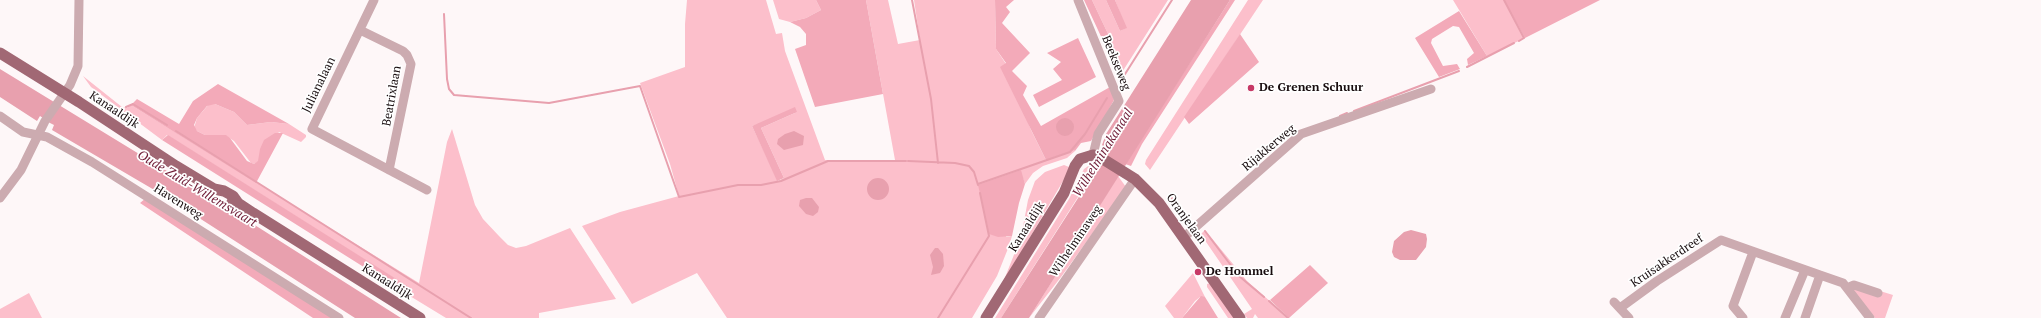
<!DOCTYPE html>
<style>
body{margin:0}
canvas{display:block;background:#fef7f8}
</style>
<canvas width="2041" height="318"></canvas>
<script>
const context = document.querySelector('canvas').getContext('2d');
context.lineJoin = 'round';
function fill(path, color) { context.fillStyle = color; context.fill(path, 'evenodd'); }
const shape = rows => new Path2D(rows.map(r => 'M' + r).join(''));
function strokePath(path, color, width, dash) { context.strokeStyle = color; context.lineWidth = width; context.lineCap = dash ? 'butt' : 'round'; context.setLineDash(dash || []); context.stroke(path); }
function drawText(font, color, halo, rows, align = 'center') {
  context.font = font + ' "PT Serif",serif'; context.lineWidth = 3.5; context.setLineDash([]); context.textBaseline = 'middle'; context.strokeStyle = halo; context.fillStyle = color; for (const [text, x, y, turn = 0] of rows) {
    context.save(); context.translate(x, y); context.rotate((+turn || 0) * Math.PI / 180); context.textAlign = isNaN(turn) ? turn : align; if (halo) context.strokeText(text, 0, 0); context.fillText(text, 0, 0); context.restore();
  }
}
fill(shape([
 [687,0,766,0,776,34,782,33,785,51,825,160,895,160,866,0,888,0,898,44,920,40,914,0,995,0,996,49,1006,64,1031,130,1046,160,1074,149,1075,151,1067,158,1043,166,1033,173,1025,184,1020,170,1006,237,1012,236,1009,246,997,276,972,318,727,318,697,273,632,304,582,226,620,212,679,196,670,164,640,83,685,67,685,24],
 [797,112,761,128,784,178,778,181,752,126],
 [773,0,816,0,821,10,806,18,790,22,779,19],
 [1092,0,1106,0,1120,31,1126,28,1115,0,1168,0,1119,77,1105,45,1110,38],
 [1248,0,1263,0,1150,170,1145,164,1146,160],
 [1453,0,1504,0,1525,38,1487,56],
 [83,76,122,107,127,108,131,105,419,283,447,142,452,129,475,205,483,219,499,236,508,245,516,248,526,246,570,228,616,299,539,313,539,318,446,318,405,293,408,287,167,135,162,140,91,87],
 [209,104,215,104,234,112,247,125,271,122,289,124,306,135,306,137,301,142,279,132,258,162,254,164,251,163,234,141,225,135,205,135,197,131,194,128,197,118],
 [1094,162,1099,164,1001,318,995,318,1069,199,1084,169],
 [1064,165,1069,167,1066,176,1002,285,1021,237,1028,200,1035,181,1045,172],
 [1118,176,1126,187,1061,277,1029,318],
 [1205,230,1247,281,1289,318,1258,318,1255,314,1253,318,1247,318,1244,314,1252,309,1202,236,1201,234],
 [1193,273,1205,297,1200,297,1195,301,1182,318,1174,318,1165,306],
 [1210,283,1236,318,1228,318,1207,287,1207,284],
 [1855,288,1880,291,1893,295,1885,318,1875,318,1853,290],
 [29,293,42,318,0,318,0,309]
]), '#fcbfcb');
fill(shape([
 [816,0,866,0,883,94,815,107,795,49,806,45,806,34,800,27,790,22,806,18,821,10],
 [995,0,1014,0,1006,7,1010,12,1002,23,1030,53,1012,71,1027,86,1023,95,1041,126,1110,87,1114,100,1091,141,1081,143,1075,151,1074,150,1046,160,1000,67,1006,63,996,49],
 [1084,0,1092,0,1110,38,1105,45],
 [1106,0,1115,0,1127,28,1120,31],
 [1230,0,1235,0,1142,144,1131,166,1125,164],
 [1504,0,1600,0,1525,38],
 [1459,11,1487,56,1468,65,1467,59,1474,53,1459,27,1453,26,1432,39,1431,43,1443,66,1457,64,1460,69,1439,77,1415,38],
 [1240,34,1259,62,1189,124,1184,117],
 [1078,38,1096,77,1039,107,1033,95,1062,80,1053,69,1061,62,1047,53],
 [218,84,289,124,271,122,247,125,234,112,215,104,207,106,197,118,194,125,197,131,205,135,226,135,230,138,247,161,254,164,258,161,260,149,264,140,275,133,283,133,256,183,131,105,137,99,179,124,193,101],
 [795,107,797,112,761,128,784,178,777,181,752,126],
 [168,135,409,287,405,293,162,140],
 [1021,170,1025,184,1019,203,1012,236,998,237,989,234,978,185],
 [146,198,335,318,313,318,140,203],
 [1310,265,1328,283,1289,318,1270,300],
 [1201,296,1205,297,1218,318,1182,318]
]), '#f3aab9');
fill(shape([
 [1191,0,1230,0,1029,318,1001,318,1107,153,1102,145,1106,134],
 [0,69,239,215,401,318,355,318,168,198,52,130,54,125,50,123,40,116,37,121,0,97],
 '1056 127a9 9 0 1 1 18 0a9 9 0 1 1-18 0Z',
 [794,131,804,136,803,145,784,150,777,144,778,139,785,134],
 '867 189a11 11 0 1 1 22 0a11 11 0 1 1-22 0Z',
 [806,198,812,198,819,207,818,212,813,216,806,214,799,206,800,200],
 [1411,230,1426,234,1427,239,1426,247,1416,260,1400,260,1394,257,1392,252,1394,241,1404,232],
 [935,248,938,248,943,254,944,266,940,273,931,275,933,267,930,255]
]), '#e8a0ae');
strokePath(shape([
 [912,0,931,99,938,163],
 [1504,0,1524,38,1519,41],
 [444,14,447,79,449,89,454,95,549,103,640,86,679,197,738,185,761,185,781,181,828,161,906,161],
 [1467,67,1514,43],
 [1120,82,1172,0],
 [126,107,133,104,167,125],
 [1354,111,1459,71],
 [1340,116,1347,113],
 [176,131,471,318],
 [908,161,955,163,969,166,974,172,978,185],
 [978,184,1070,152,1085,134,1107,98],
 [1170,196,1192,223],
 [1205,231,1239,276,1264,297],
 [1269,301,1288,318],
 [938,318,989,236,980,193]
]), '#e8a0ae', 2);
strokePath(shape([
 [374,0,312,129,427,190],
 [1078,0,1119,101,1098,134,1093,155],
 [360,30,403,51,407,55,411,64,389,170],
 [0,116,23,132,47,137,92,162,339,318],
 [0,198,21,170,45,121,70,85,78,66,79,0],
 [1183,238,1301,134,1431,89],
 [1847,288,1854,285,1878,293],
 [1614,302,1629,318],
 [1620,308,1657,281,1721,240,1820,275],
 [1039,318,1135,179],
 [1743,318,1733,306,1753,252],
 [1785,318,1805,270],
 [1805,318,1820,275,1843,283,1870,318]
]), '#ccabb0', 9);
strokePath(shape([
 [0,53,79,102,176,166,214,189,224,191,233,196,238,203],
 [232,202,238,203,253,213,420,318],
 [986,318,1064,193,1075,166,1080,159,1093,155,1098,156,1135,179,1159,203,1240,318]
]), '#a16874', 11);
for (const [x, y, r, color] of [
 [1251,88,4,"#c73966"],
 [1198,272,4,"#c73966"]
]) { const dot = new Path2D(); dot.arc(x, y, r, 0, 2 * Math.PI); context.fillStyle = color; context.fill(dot); strokePath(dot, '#fff', 1.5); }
drawText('12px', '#180d0f', '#fff', [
 ["Beekseweg",1116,63,68],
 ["Julianalaan",319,85,-64],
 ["Beatrixlaan",392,96,-80],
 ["Kanaaldijk",114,110,33],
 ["Rijakkerweg",1269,148,-40],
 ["Havenweg",178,202,32],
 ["Oranjelaan",1186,219,54],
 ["Kanaaldijk",1027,227,-58],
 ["Wilhelminaweg",1076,241,-56],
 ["Kruisakkerdreef",1667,261,-34],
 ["Kanaaldijk",387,282,32]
]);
drawText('bold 12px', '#180d0f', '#fff', [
 ["De Grenen Schuur",1259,88],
 ["De Hommel",1206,272]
], 'left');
drawText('italic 13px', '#6f1c36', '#fff', [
 ["Wilhelminakanaal",1103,153,-58],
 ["Oude Zuid-Willemsvaart",197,189,31]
]);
</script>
